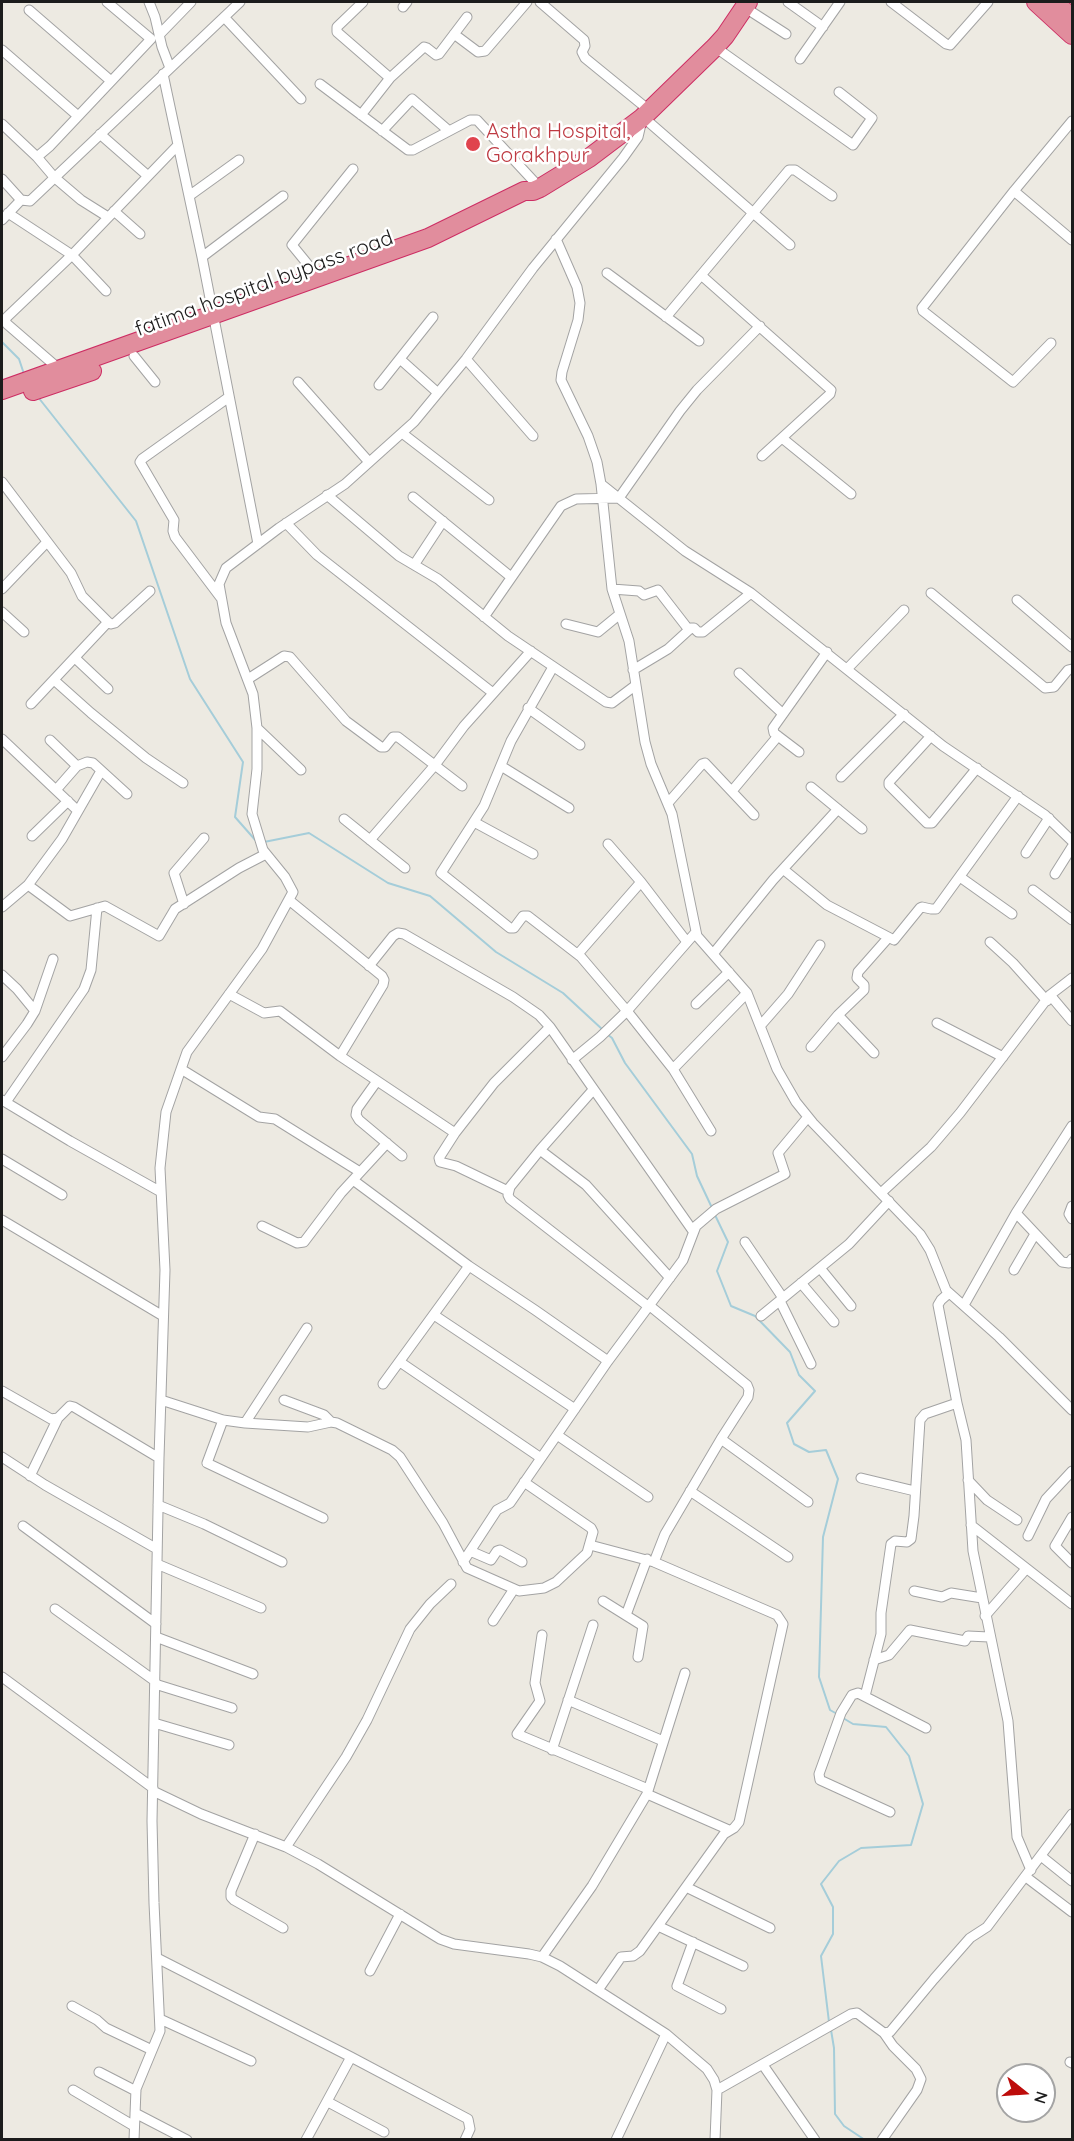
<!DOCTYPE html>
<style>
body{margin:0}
#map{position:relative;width:1074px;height:2141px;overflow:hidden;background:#edeae2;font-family:Quicksand,sans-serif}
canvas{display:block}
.frame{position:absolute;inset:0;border:3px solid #1c1c1c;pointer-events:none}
.north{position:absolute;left:996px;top:2063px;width:60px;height:60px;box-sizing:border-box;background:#fff;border:2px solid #a4a4a4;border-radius:50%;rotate:107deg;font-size:16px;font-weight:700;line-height:24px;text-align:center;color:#1c1c1c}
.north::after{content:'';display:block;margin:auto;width:21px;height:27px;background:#bd0c0b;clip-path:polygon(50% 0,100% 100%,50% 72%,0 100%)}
</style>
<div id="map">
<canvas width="1074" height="2141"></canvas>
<div class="frame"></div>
<div class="north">N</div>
</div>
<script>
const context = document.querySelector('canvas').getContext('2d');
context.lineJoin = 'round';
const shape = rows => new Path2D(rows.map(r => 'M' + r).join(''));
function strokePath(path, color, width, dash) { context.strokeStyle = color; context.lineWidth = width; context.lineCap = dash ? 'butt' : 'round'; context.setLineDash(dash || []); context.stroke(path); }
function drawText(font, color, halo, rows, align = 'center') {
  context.font = font + ' Quicksand,sans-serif'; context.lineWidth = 5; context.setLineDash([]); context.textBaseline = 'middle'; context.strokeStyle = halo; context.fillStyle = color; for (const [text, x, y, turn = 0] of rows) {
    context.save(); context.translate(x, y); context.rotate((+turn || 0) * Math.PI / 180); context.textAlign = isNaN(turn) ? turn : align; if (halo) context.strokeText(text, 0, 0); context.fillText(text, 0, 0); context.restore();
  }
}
strokePath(shape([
 [2,342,19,359,24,374],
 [38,397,136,521,190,679,243,762,235,817,257,842],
 [264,842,309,833,388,883,430,896,496,952,563,993,603,1030],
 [607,1034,612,1038,625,1063,692,1154,697,1176,713,1210],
 [715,1215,728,1242,717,1271,731,1306,755,1316,790,1352,799,1375,815,1391,787,1423,794,1444,809,1452,826,1450,838,1479,823,1537,819,1677,830,1710,839,1715],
 [829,2022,821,1956,833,1934,833,1907,821,1884,839,1861,861,1848,911,1845,923,1804,909,1756,886,1727,853,1724,843,1718],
 [831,2030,834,2048,835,2114,844,2126,865,2140]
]), '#a5cdd9', 2);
const street = shape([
 [149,2,155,17,162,47,170,68],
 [363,2,337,27,337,32,390,78],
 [540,2,584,40,585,46,582,52,585,58,650,111],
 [788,2,823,27],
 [891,2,946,44,950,45,988,2],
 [403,7,407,2],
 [744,7,786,34],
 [29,10,111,81],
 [224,17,301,99],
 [454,34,478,52,485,51,527,2],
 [159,35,191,2],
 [715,47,853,145,872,118,839,92],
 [2,50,78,116],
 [800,59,840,2],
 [163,74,202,257,258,544],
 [320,84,408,150,413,150,470,120,477,120,540,188],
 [361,115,390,78,424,47,427,48,436,55,439,54,467,17],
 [643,117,790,245],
 [2,124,37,157,50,146,151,39,107,2],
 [382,131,412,99,449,131],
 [100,134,148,176],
 [37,157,54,177,81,200,108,217],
 [2,179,21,200,30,201,240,2],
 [1014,191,1072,240],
 [189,196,239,160],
 [114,211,140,234],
 [8,213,72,255,178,145],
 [2,220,21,200],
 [556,239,577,287,580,303,578,320,562,372,561,380,588,436,597,462,601,484,612,589,629,641,645,742,651,764,672,814,697,936,747,993,777,1069,796,1102,813,1123,920,1234,930,1250,946,1290,999,1337,1072,1410],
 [202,257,283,196],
 [607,273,699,341],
 [701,275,831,390,830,394,762,456],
 [319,278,292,245,353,169],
 [666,317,789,170,795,170,832,196],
 [1051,343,1013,382,923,311,922,308,1014,191,1072,121],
 [134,356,155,382],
 [400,359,438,393],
 [466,359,533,436],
 [59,369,7,324,5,320,7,317,72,255,106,291],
 [298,382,369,462],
 [379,385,433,317],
 [402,433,489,500],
 [782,438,851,494],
 [2,482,71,573,82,596,108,622,111,624,115,623,150,591],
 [601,484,685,551,751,593,943,746,1045,815,1072,841],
 [327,495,399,556,438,579,508,636,606,702,612,703,636,685],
 [413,497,511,577],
 [286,523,317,555,493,693],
 [414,565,443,521],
 [2,589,47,542],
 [612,589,639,591,644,595,658,590,689,630],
 [931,593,1045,688,1054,687,1068,670,1072,669],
 [221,598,175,537,173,531,174,520,140,462,142,459,229,397],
 [1017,600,1072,647],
 [2,612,24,632],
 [484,617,561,506,576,499,619,498,680,411,697,390,760,326],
 [566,624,598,632,620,614],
 [75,658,108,689],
 [553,667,511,741,484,806,441,873,510,928,514,928,523,916,528,916,581,957,627,1011,673,1069,711,1131],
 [847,669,904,610],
 [633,670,668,649,691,628,694,628,698,632,703,632,751,593],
 [739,673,783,714],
 [248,679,284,656,290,657,346,721,381,747,385,747,393,737,398,737,462,786],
 [54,680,91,713,146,758,183,783],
 [31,704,108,622],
 [528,708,580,745],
 [257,728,301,770],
 [931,736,889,782,889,785,927,823,932,823,977,768],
 [2,739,78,811],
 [50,740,77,766,87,762,93,763,127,794],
 [799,752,774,733,773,728,827,652],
 [501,766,569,808],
 [841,777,904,714],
 [811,787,862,829],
 [56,790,77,766],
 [732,791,778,736],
 [668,803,702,764,705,763,754,815],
 [344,819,405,868],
 [474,822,533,854],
 [32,836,68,801],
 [370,840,435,765,464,726,531,651],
 [608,844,641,882,687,942],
 [1026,853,1049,818],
 [783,869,827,905,894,940,920,908,922,907,931,909,936,909,1018,796],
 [1055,874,1072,847],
 [960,877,1012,914],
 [28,885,70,916,105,906,159,936,175,909,239,868,266,854],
 [1033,890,1072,920],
 [289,900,382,976,384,980,383,985,340,1056],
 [184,904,174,873,204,838],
 [2,907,28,885,62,839,101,771],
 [990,942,1013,963,1047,1001],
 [578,954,641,882],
 [713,954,773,880,838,809],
 [369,966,393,936,398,933,404,934,513,997,539,1015,550,1027,693,1231],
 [2,975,17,989,35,1011],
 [229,994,264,1013,280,1011,340,1056,455,1133],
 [1050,995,1072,1021],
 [696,1004,729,972],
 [838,1015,874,1053],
 [937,1023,1003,1057],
 [761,1025,788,994,820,945],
 [811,1047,838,1015,864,990,864,985,857,978,858,972,888,938],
 [2,1057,27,1024,35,1011,53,959],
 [572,1060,600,1037,627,1011,696,932],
 [181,1069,259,1117,275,1119,360,1172],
 [673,1069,747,993],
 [377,1081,357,1109,356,1115,359,1120,402,1156],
 [593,1090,540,1150,510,1187,508,1195,510,1199,649,1307],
 [2,1100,70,1141,161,1192],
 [6,1102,84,989,91,970,97,908],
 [540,1150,586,1185,670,1278],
 [2,1159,62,1195],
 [353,1180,469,1266,535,1310,608,1361],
 [508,1191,456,1166,440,1162,439,1158,455,1133,494,1083,550,1027],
 [881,1193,931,1147,960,1113,1050,995,1072,978],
 [1072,1206,1069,1214,1072,1219],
 [1016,1213,1062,1262,1069,1263,1072,1259],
 [2,1220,163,1316],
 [262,1226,297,1243,304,1242,341,1193,387,1143],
 [745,1242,783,1298],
 [820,1268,851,1306],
 [1014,1270,1035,1234],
 [801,1283,834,1322],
 [949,1293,941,1300,938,1305,957,1403,966,1440,973,1551,1008,1721,1017,1837,1031,1870],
 [780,1301,811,1364],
 [964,1305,1016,1213,1072,1126],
 [650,1306,747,1385,749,1390,748,1397,721,1439,665,1534,654,1562],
 [434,1315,575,1409],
 [761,1316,849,1244,889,1201],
 [400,1362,541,1458],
 [383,1384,469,1266],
 [2,1391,51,1419,58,1418,70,1406,74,1407,159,1458],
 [161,1400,223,1420,245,1423,308,1427,331,1422,337,1423,392,1450,400,1457,443,1523,467,1568,519,1591,544,1588,556,1582,587,1553,593,1532,591,1528,524,1482],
 [284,1400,324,1415,331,1422],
 [223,1420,207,1463,323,1518],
 [245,1423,307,1328],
 [557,1435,648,1497],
 [721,1439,808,1502],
 [2,1457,45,1485,157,1549],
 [30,1476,58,1418],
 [861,1478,915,1491],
 [968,1480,987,1500,1017,1520],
 [690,1491,788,1557],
 [158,1505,204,1524,282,1562],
 [1072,1517,1055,1546,1072,1563],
 [971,1525,1072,1604],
 [23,1526,156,1624],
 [1028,1536,1046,1499,1072,1471],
 [590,1545,654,1562,777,1615,783,1624,739,1822,734,1828,724,1834,640,1951,633,1956,621,1957,598,1990],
 [470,1551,491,1560,497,1551,500,1550,522,1562],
 [463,1562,497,1510,510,1503,608,1361,683,1260,696,1226,716,1209,785,1174,778,1153,808,1117],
 [157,1564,261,1608],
 [914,1591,942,1597,951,1593,982,1598],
 [603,1601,643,1626,638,1657],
 [55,1609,155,1681],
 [626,1615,647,1559],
 [985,1616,1026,1569],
 [493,1621,514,1589],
 [542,1635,535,1683,540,1701,517,1734,648,1789],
 [156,1637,253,1674],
 [874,1660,889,1655,910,1630,965,1641,968,1636,989,1637],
 [2,1677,153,1788],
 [155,1684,232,1708],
 [865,1696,881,1634,881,1613,891,1544,895,1541,907,1542,911,1539,914,1516,920,1420,925,1414,957,1403],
 [568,1700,663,1741],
 [154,1723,229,1745],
 [552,1750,593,1625],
 [153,1791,201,1814,286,1847,318,1864,440,1939,454,1944,529,1954,542,1957,560,1966,666,2034,707,2069,714,2080,717,2090,715,2140],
 [647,1794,729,1830],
 [890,1812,820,1780,819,1774,841,1713,852,1695,858,1693,926,1728],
 [255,1834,231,1891,231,1897,234,1900,283,1928],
 [286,1847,346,1757,367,1720,410,1629,430,1604,451,1584],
 [1041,1856,1072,1881],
 [1026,1877,1072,1912],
 [686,1887,770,1928],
 [658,1926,743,1966],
 [693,1942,677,1986,721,2009],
 [542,1957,592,1886,647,1794,685,1673],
 [157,1958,351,2057,468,2119,470,2129,465,2140],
 [370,1971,400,1914],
 [72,2006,97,2020,106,2028,152,2050],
 [160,2019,251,2061],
 [1070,2062,1072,2063],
 [763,2065,815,2140],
 [99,2072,136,2091],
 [73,2090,134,2126],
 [717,2090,851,2014,857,2013,884,2033,890,2032,934,1979,970,1938,987,1927,1072,1814],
 [328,2102,384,2132],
 [135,2113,187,2140],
 [134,2140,136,2089,160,2031,154,1903,152,1821,159,1458,165,1270,160,1168,166,1112,187,1052,262,949,293,892,285,877,263,850,252,814,257,769,257,728,253,694,226,623,219,584,226,568,279,528,345,484,414,422,466,359,533,268,623,158,638,137,642,120],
 [306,2140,351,2057],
 [616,2140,666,2034],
 [882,2140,917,2090,921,2079,916,2069,893,2046,884,2033]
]);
const highway = shape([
 [1036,2,1072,35],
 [1054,2,1072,18],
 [2,390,428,238,524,191,533,191,540,188,589,158,642,118,715,47,725,36,748,2],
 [33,391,92,371]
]);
strokePath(street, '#a3a3a3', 11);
strokePath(highway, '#cd2d63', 20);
strokePath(street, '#fff', 9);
strokePath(highway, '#e18d9d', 18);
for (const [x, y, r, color] of [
 [473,144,8,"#e0444e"]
]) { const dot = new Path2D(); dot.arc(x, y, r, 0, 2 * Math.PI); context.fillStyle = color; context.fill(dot); strokePath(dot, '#fff', 2); }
drawText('21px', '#be3a42', '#fff', [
 ["Astha Hospital,",486,132],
 ["Gorakhpur",486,156]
], 'left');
drawText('21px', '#1c1c1c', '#fff', [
 ["fatima hospital bypass road",264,284,-20]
]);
</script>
